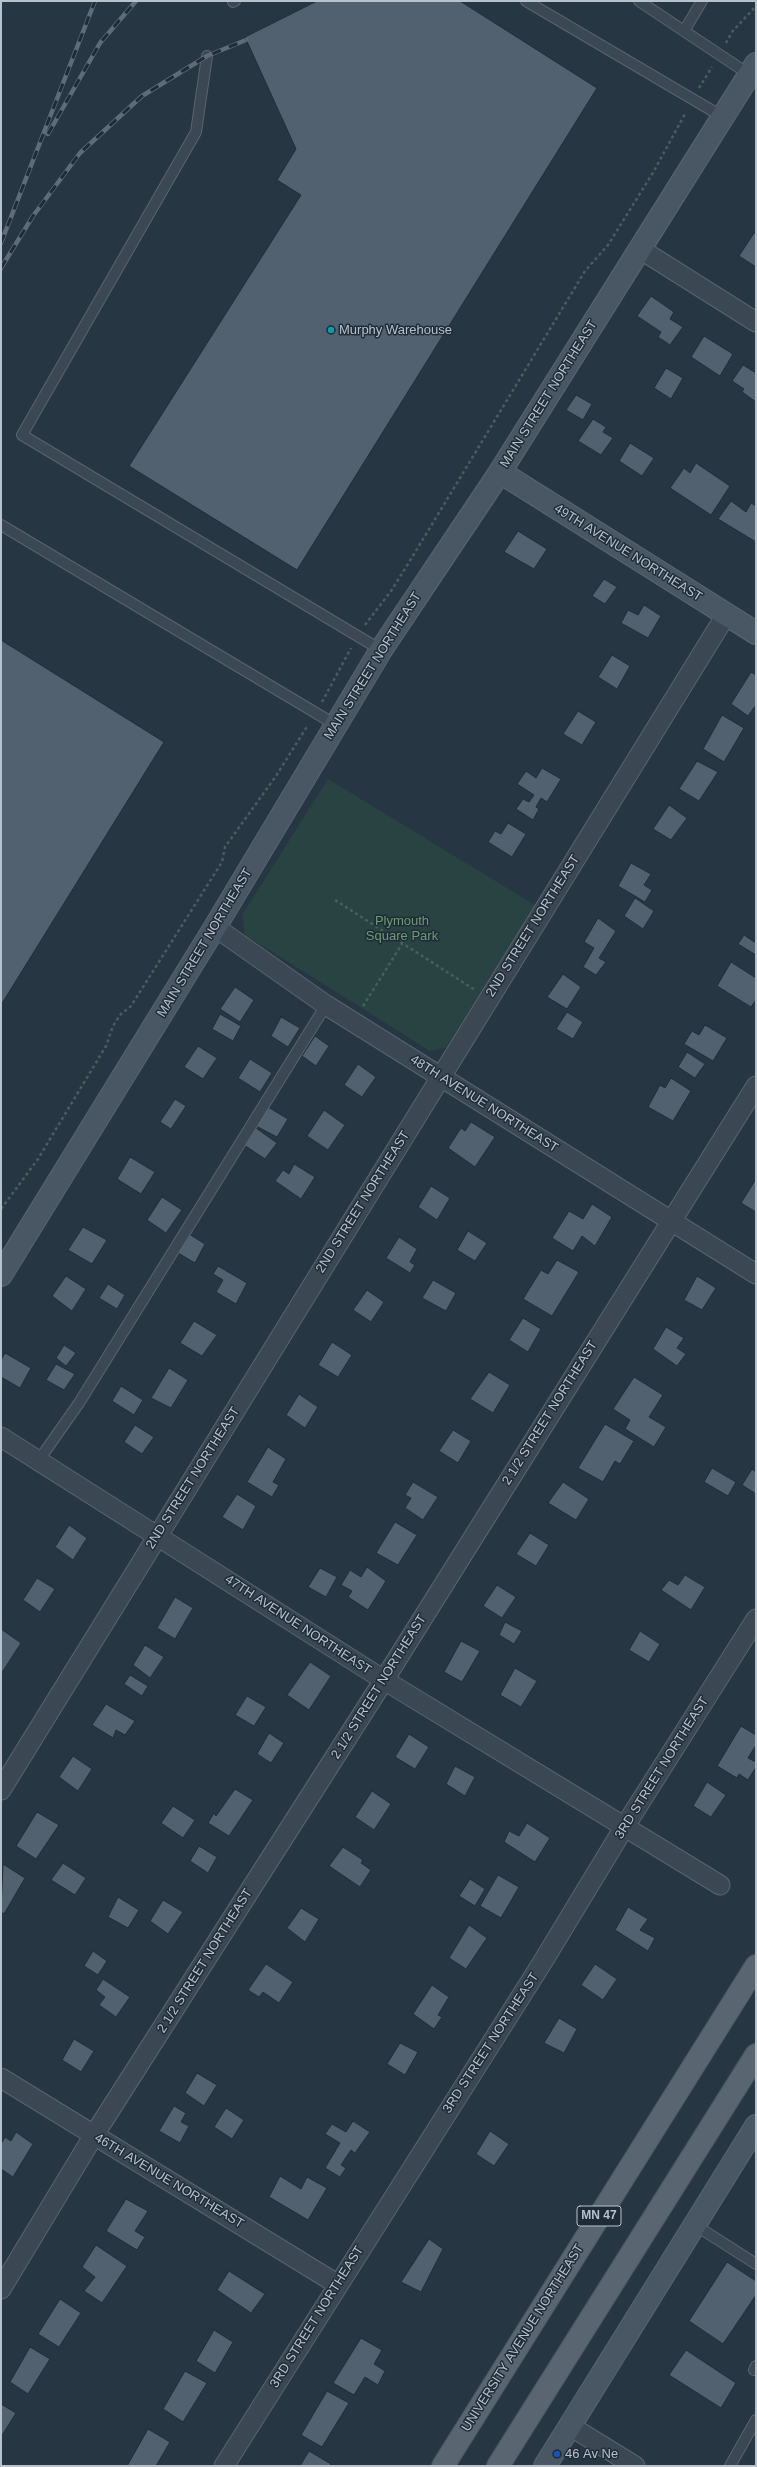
<!DOCTYPE html>
<style>
body{margin:0}
#map{position:relative;width:757px;height:2467px;overflow:hidden;background:#263642;font-family:Arial,sans-serif}
canvas{display:block}
.frame{position:absolute;inset:0;border:2px solid #b8c2cc;pointer-events:none}
</style>
<div id="map">
<canvas width="757" height="2467"></canvas>
<div class="frame"></div>
</div>
<script>
const context = document.querySelector('canvas').getContext('2d');
context.lineJoin = 'round';
function fill(path, color) { context.fillStyle = color; context.fill(path, 'evenodd'); }
const shape = rows => new Path2D(rows.map(r => 'M' + r).join(''));
function strokePath(path, color, width, dash) { context.strokeStyle = color; context.lineWidth = width; context.lineCap = dash ? 'butt' : 'round'; context.setLineDash(dash || []); context.stroke(path); }
function drawText(font, color, halo, rows, align = 'center') {
  context.font = font + ' Arial,sans-serif'; context.lineWidth = 3; context.setLineDash([]); context.textBaseline = 'middle'; context.strokeStyle = halo; context.fillStyle = color; for (const [text, x, y, turn = 0] of rows) {
    context.save(); context.translate(x, y); context.rotate((+turn || 0) * Math.PI / 180); context.textAlign = isNaN(turn) ? turn : align; if (halo) context.strokeText(text, 0, 0); context.fillText(text, 0, 0); context.restore();
  }
}
fill(shape([
 [328,779,535,905,446,1048,430,1051,245,935,242,915]
]), '#284342');
const building = shape([
 [317,1,460,1,597,88,297,570,129,466,301,195,277,180,296,149,245,37,317,1],
 [754,233,756,234,756,267,739,256,754,233],
 [651,296,674,312,670,319,683,327,670,345,658,337,661,332,637,316,651,296],
 [704,336,733,354,720,376,691,357,704,336],
 [743,365,756,373,756,402,742,392,744,389,732,381,743,365],
 [666,368,683,378,671,399,654,388,666,368],
 [576,395,592,404,583,420,566,410,576,395],
 [593,419,606,427,603,432,613,438,601,455,578,441,593,419],
 [630,443,654,458,642,476,619,461,630,443],
 [696,463,730,486,711,515,670,488,684,468,690,473,696,463],
 [731,501,746,512,751,503,756,506,756,542,718,519,731,501],
 [518,531,547,549,534,569,504,552,518,531],
 [604,579,617,587,605,604,592,596,604,579],
 [644,605,661,616,648,638,621,623,628,610,638,615,644,605],
 [1,640,164,742,1,1005,1,640],
 [612,655,630,666,617,689,598,677,612,655],
 [751,672,756,675,756,705,748,716,731,704,751,672],
 [578,711,596,722,582,745,563,734,578,711],
 [722,715,744,728,724,762,703,749,722,715],
 [697,761,718,772,699,801,679,789,697,761],
 [542,768,561,779,547,802,541,798,536,807,539,809,533,820,516,809,523,799,529,802,534,795,517,784,526,771,536,778,542,768],
 [669,805,687,818,671,840,653,829,669,805],
 [508,823,526,834,512,857,488,842,495,831,501,834,508,823],
 [631,863,651,874,644,885,652,890,645,902,618,886,631,863],
 [635,898,654,911,643,929,624,916,635,898],
 [598,918,616,931,599,958,606,962,596,975,583,967,594,948,584,942,598,918],
 [744,935,756,943,756,955,738,944,744,935],
 [731,962,756,978,756,1000,751,1007,717,986,731,962],
 [563,974,581,987,567,1009,547,997,563,974],
 [235,987,254,1000,240,1022,220,1009,235,987],
 [567,1012,583,1022,573,1039,556,1029,567,1012],
 [220,1014,241,1026,233,1041,212,1029,220,1014],
 [281,1017,300,1028,288,1047,271,1036,281,1017],
 [705,1025,727,1038,713,1061,684,1044,692,1031,699,1035,705,1025],
 [315,1036,329,1046,316,1066,302,1056,315,1036],
 [198,1046,217,1058,203,1079,184,1067,198,1046],
 [687,1052,705,1064,695,1078,678,1067,687,1052],
 [250,1059,272,1073,260,1092,238,1078,250,1059],
 [358,1064,376,1077,362,1097,344,1085,358,1064],
 [671,1078,691,1091,673,1121,648,1107,660,1085,665,1088,671,1078],
 [175,1099,186,1106,171,1129,160,1122,175,1099],
 [268,1107,288,1119,277,1137,256,1126,268,1107],
 [324,1110,345,1125,328,1150,307,1136,324,1110],
 [471,1122,495,1137,475,1167,448,1148,461,1128,465,1131,471,1122],
 [256,1128,277,1143,265,1159,244,1145,256,1128],
 [130,1157,155,1172,141,1194,117,1179,130,1157],
 [294,1164,315,1177,301,1199,275,1181,283,1170,289,1174,294,1164],
 [756,1179,756,1212,741,1203,756,1179],
 [431,1186,450,1198,437,1220,418,1207,431,1186],
 [162,1197,182,1210,166,1233,147,1220,162,1197],
 [592,1204,612,1217,595,1246,582,1236,573,1251,552,1238,569,1211,583,1219,592,1204],
 [83,1227,107,1240,92,1264,68,1250,83,1227],
 [468,1231,487,1243,475,1261,457,1250,468,1231],
 [189,1234,205,1244,195,1263,178,1253,189,1234],
 [399,1237,417,1249,410,1262,415,1265,410,1273,386,1258,399,1237],
 [557,1260,579,1272,552,1316,523,1299,541,1270,548,1274,557,1260],
 [218,1266,247,1283,236,1304,216,1292,223,1280,213,1274,218,1266],
 [66,1276,86,1289,72,1311,52,1296,66,1276],
 [697,1276,716,1288,702,1310,684,1300,697,1276],
 [433,1280,456,1293,446,1311,422,1298,433,1280],
 [108,1284,125,1295,117,1309,99,1298,108,1284],
 [367,1290,384,1302,371,1322,353,1310,367,1290],
 [523,1318,541,1329,528,1352,509,1340,523,1318],
 [194,1321,217,1335,202,1356,180,1343,194,1321],
 [666,1327,684,1338,677,1348,686,1354,677,1366,653,1349,666,1327],
 [332,1342,352,1355,338,1377,318,1365,332,1342],
 [64,1345,76,1353,66,1366,56,1358,64,1345],
 [5,1353,31,1368,20,1388,1,1377,1,1360,5,1353],
 [56,1364,75,1374,64,1390,46,1380,56,1364],
 [169,1368,188,1380,171,1408,151,1398,169,1368],
 [489,1372,510,1385,493,1413,470,1399,489,1372],
 [634,1377,663,1395,649,1417,666,1427,654,1447,625,1429,630,1420,613,1409,634,1377],
 [121,1386,143,1400,134,1415,112,1401,121,1386],
 [299,1394,318,1407,305,1428,286,1415,299,1394],
 [605,1424,634,1441,620,1464,615,1461,603,1482,578,1468,605,1424],
 [135,1425,154,1437,142,1454,124,1442,135,1425],
 [453,1430,471,1441,458,1463,439,1451,453,1430],
 [268,1447,286,1459,273,1482,279,1485,272,1497,247,1482,268,1447],
 [712,1468,736,1482,728,1496,704,1482,712,1468],
 [752,1469,756,1472,756,1494,742,1485,752,1469],
 [413,1482,438,1497,423,1520,405,1508,411,1498,405,1495,413,1482],
 [563,1482,589,1499,576,1520,548,1503,563,1482],
 [237,1494,256,1506,243,1530,222,1517,237,1494],
 [395,1522,417,1535,398,1565,376,1553,395,1522],
 [69,1525,87,1538,73,1560,55,1547,69,1525],
 [530,1533,549,1545,536,1566,516,1554,530,1533],
 [367,1567,386,1581,368,1610,348,1597,352,1591,341,1585,350,1570,361,1577,367,1567],
 [320,1568,337,1577,326,1597,308,1587,320,1568],
 [685,1575,705,1587,691,1610,661,1590,669,1580,678,1585,685,1575],
 [37,1578,55,1589,40,1612,23,1600,37,1578],
 [497,1585,516,1597,502,1618,483,1606,497,1585],
 [175,1597,193,1608,175,1639,157,1628,175,1597],
 [505,1622,522,1631,514,1644,499,1635,505,1622],
 [1,1629,21,1643,1,1674,1,1629],
 [640,1631,660,1644,649,1662,629,1650,640,1631],
 [461,1641,480,1651,462,1682,444,1672,461,1641],
 [145,1645,164,1657,150,1678,133,1665,145,1645],
 [310,1662,331,1676,309,1710,287,1695,310,1662],
 [515,1668,537,1681,521,1707,500,1695,515,1668],
 [130,1675,148,1686,142,1696,124,1684,130,1675],
 [247,1696,266,1707,254,1726,235,1715,247,1696],
 [106,1704,135,1721,125,1735,116,1730,113,1738,92,1725,106,1704],
 [741,1726,756,1735,756,1745,748,1758,756,1762,756,1767,748,1780,739,1774,737,1778,717,1766,741,1726],
 [269,1733,284,1743,271,1763,257,1754,269,1733],
 [409,1734,429,1747,415,1769,395,1757,409,1734],
 [73,1756,92,1769,78,1791,59,1777,73,1756],
 [455,1766,475,1777,465,1796,446,1784,455,1766],
 [707,1782,726,1795,711,1817,693,1806,707,1782],
 [235,1789,253,1800,229,1836,208,1823,214,1813,216,1816,235,1789],
 [372,1791,391,1804,374,1830,355,1817,372,1791],
 [173,1806,195,1820,183,1838,161,1823,173,1806],
 [37,1812,59,1825,36,1859,16,1846,37,1812],
 [527,1823,550,1838,535,1862,504,1842,509,1831,519,1836,527,1823],
 [199,1846,217,1857,208,1873,190,1861,199,1846],
 [343,1847,363,1860,361,1863,371,1870,360,1887,329,1866,343,1847],
 [63,1863,86,1878,75,1895,51,1880,63,1863],
 [3,1864,25,1878,4,1914,1,1912,3,1864],
 [498,1875,519,1887,501,1918,480,1906,498,1875],
 [470,1879,485,1889,475,1906,459,1896,470,1879],
 [118,1897,139,1910,128,1928,108,1917,118,1897],
 [163,1900,183,1912,168,1934,150,1921,163,1900],
 [628,1907,648,1919,640,1930,655,1938,648,1951,615,1930,628,1907],
 [301,1908,319,1919,305,1942,287,1928,301,1908],
 [469,1925,487,1938,466,1969,449,1958,469,1925],
 [93,1951,107,1961,98,1975,84,1966,93,1951],
 [266,1964,293,1982,279,2003,263,1992,259,1997,248,1990,266,1964],
 [595,1964,617,1979,603,2000,581,1985,595,1964],
 [103,1979,130,1997,116,2017,99,2005,105,1997,96,1990,103,1979],
 [432,1985,449,1997,438,2015,442,2017,434,2029,413,2014,432,1985],
 [559,2018,577,2029,564,2053,544,2043,559,2018],
 [74,2039,94,2051,81,2072,62,2060,74,2039],
 [400,2043,418,2052,405,2075,387,2064,400,2043],
 [197,2073,217,2085,204,2106,185,2093,197,2073],
 [174,2106,186,2113,181,2122,189,2126,180,2143,159,2131,174,2106],
 [226,2108,244,2120,232,2139,214,2127,226,2108],
 [353,2121,370,2132,355,2153,351,2150,341,2165,346,2168,340,2177,325,2168,340,2143,325,2134,332,2124,346,2132,353,2121],
 [490,2131,509,2144,494,2166,476,2154,490,2131],
 [16,2132,33,2144,13,2177,1,2169,1,2144,5,2137,11,2141,16,2132],
 [280,2176,301,2189,307,2177,327,2188,308,2220,269,2197,280,2176],
 [126,2199,148,2211,135,2231,145,2237,137,2250,106,2231,126,2199],
 [429,2239,443,2249,421,2292,401,2282,429,2239],
 [96,2245,127,2266,102,2303,84,2291,95,2277,82,2267,96,2245],
 [727,2262,756,2281,756,2295,723,2344,689,2321,727,2262],
 [229,2271,265,2294,251,2313,217,2290,229,2271],
 [60,2299,81,2313,59,2347,38,2334,60,2299],
 [214,2330,233,2342,215,2373,196,2361,214,2330],
 [361,2338,382,2350,374,2364,385,2371,378,2385,365,2377,354,2395,333,2383,361,2338],
 [30,2347,50,2359,28,2394,10,2382,30,2347],
 [686,2350,736,2383,721,2408,669,2375,686,2350],
 [185,2371,207,2383,183,2422,163,2409,185,2371],
 [327,2391,349,2403,322,2447,301,2435,327,2391],
 [1,2404,16,2413,1,2437,1,2404],
 [148,2429,170,2442,156,2466,127,2466,148,2429],
 [309,2451,331,2464,330,2466,300,2466,309,2451]
]);
fill(building, '#52616f');
strokePath(building, '#212e39', 1);
const lane = shape([
 [526,1,723,117],
 [639,1,750,75],
 [233,2,235,1],
 [684,31,702,1],
 [207,56,196,132,22,435,381,650],
 [1,525,336,725],
 [39,1460,79,1403,326,1005],
 [695,2225,756,2264],
 [754,2370,756,2366],
 [730,2466,756,2420]
]);
const street = shape([
 [640,249,756,322],
 [215,927,326,1005,756,1274],
 [1,1437,384,1680,720,1885],
 [1,1790,726,615],
 [1,2078,337,2284],
 [1,2289,94,2135,384,1680,756,1086],
 [570,2426,635,2466],
 [224,2466,542,1963,625,1826,756,1619]
]);
const secondary = shape([
 [500,472,756,633],
 [1,1275,215,927,381,650,500,472,756,64],
 [545,2466,756,2126]
]);
const primary = shape([
 [443,2466,756,1966],
 [498,2466,756,2055]
]);
strokePath(lane, '#59656f', 12);
strokePath(street, '#59656f', 21);
strokePath(secondary, '#59656f', 24);
strokePath(primary, '#47535e', 24);
strokePath(shape([
 [726,43,732,32,756,6],
 [699,88,712,67],
 [365,625,391,591,408,564,585,271,608,245,654,171,686,112],
 [322,702,351,648],
 [335,900,475,990],
 [363,1006,402,944],
 [1,1209,38,1159,106,1046,113,1026,120,1015,131,1006,222,862,225,847,276,776,308,725]
]), '#475f5e', 2.5, [3, 3]);
strokePath(lane, '#3b4752', 10);
strokePath(street, '#3b4752', 19);
strokePath(secondary, '#495765', 22);
strokePath(primary, '#596671', 22);
const rail = shape([
 [48,134,100,43,136,1],
 [1,243,95,1],
 [1,268,33,216,80,153,142,96,207,56,246,40]
]);
strokePath(rail, '#5d6c78', 4.5);
strokePath(rail, '#1f2c37', 3, [9]);
for (const [x, y, r, color] of [
 [331,330,4,"#0f9aa8"],
 [557,2454,4,"#1a4fb4"]
]) { const dot = new Path2D(); dot.arc(x, y, r, 0, 2 * Math.PI); context.fillStyle = color; context.fill(dot); strokePath(dot, '#1f2c37', 1.5); }
for (const [x, y, w] of [
 [599,2216,44]
]) { const box = new Path2D(); box.roundRect(x - w / 2, y - 10, w, 20, 3); context.fillStyle = '#1f2c37'; context.fill(box); strokePath(box, '#b8c2cc', 1); }
drawText('bold 12px', '#b8c2cc', null, [
 ["MN 47",599,2216]
]);
drawText('13px', '#b8c2cc', '#1f2c37', [
 ["Murphy Warehouse",339,330],
 ["46 Av Ne",565,2454]
], 'left');
drawText('13px', '#b8c2cc', '#1f2c37', [
 ["MAIN STREET NORTHEAST",549,394,-58],
 ["49TH AVENUE NORTHEAST",628,553,32],
 ["MAIN STREET NORTHEAST",373,666,-58],
 ["2ND STREET NORTHEAST",533,926,-58],
 ["MAIN STREET NORTHEAST",205,943,-59],
 ["48TH AVENUE NORTHEAST",484,1104,32],
 ["2ND STREET NORTHEAST",363,1202,-58],
 ["2 1/2 STREET NORTHEAST",550,1413,-58],
 ["2ND STREET NORTHEAST",193,1478,-58],
 ["47TH AVENUE NORTHEAST",298,1625,33],
 ["2 1/2 STREET NORTHEAST",379,1687,-58],
 ["3RD STREET NORTHEAST",662,1768,-58],
 ["2 1/2 STREET NORTHEAST",205,1961,-58],
 ["3RD STREET NORTHEAST",491,2043,-57],
 ["46TH AVENUE NORTHEAST",169,2181,31],
 ["3RD STREET NORTHEAST",317,2317,-58],
 ["UNIVERSITY AVENUE NORTHEAST",523,2338,-58]
]);
drawText('13px', '#6f9c73', '#1f2c37', [
 ["Plymouth",402,921],
 ["Square Park",402,936]
]);
</script>
